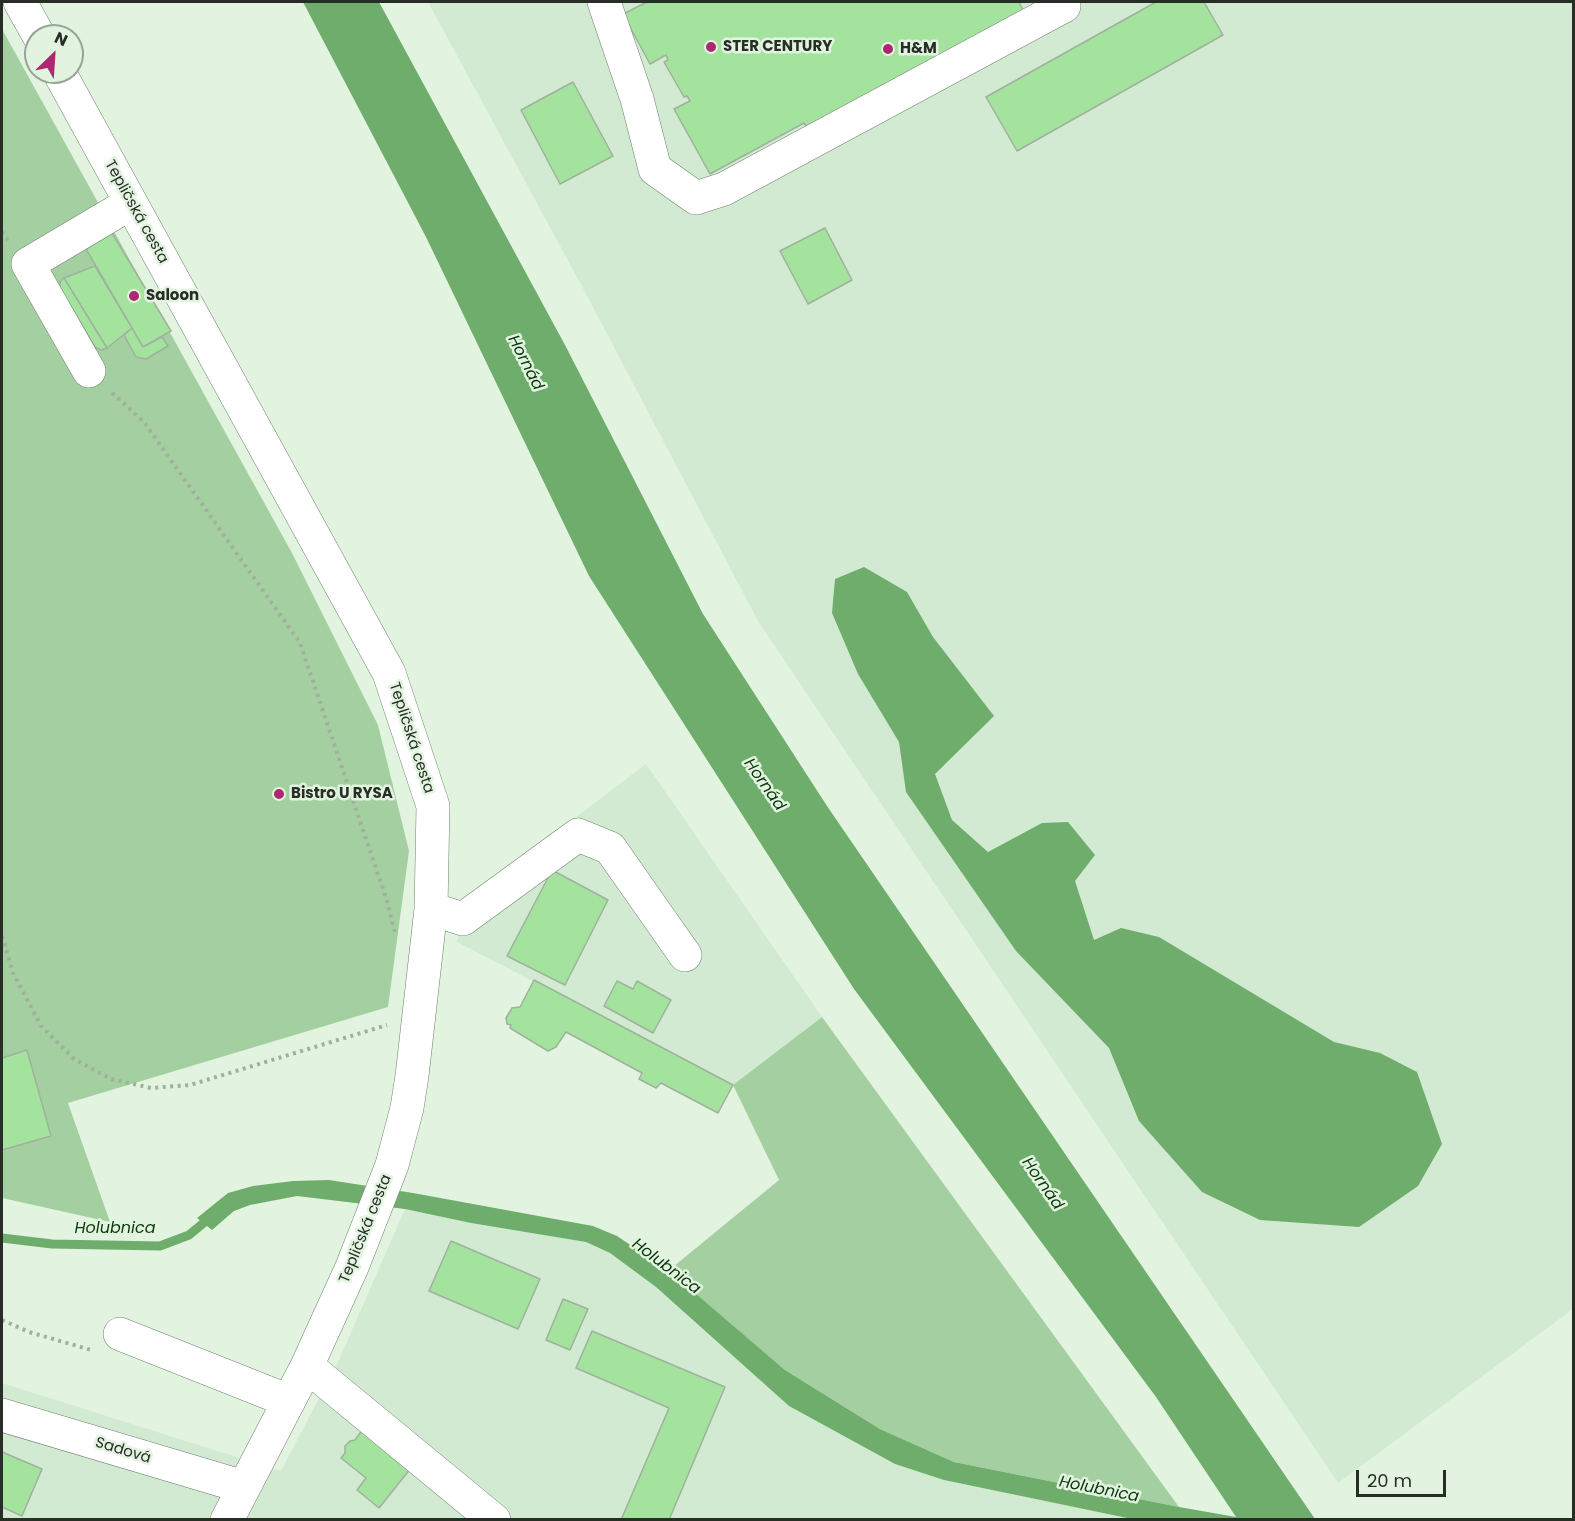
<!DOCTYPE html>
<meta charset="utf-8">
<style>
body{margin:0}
#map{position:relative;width:1575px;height:1521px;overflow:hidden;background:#e2f4e0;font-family:Poppins,sans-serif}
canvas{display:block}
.frame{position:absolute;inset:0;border:3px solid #272e26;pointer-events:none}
.north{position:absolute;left:24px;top:24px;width:60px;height:60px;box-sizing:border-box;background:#e2f4e0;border:2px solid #97a596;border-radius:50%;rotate:25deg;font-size:16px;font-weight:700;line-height:24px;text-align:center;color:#272e26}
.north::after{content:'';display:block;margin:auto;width:21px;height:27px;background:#ad286f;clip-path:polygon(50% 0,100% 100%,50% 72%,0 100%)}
.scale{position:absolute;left:1356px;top:1470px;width:90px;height:27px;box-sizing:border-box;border:3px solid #272e26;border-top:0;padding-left:8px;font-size:18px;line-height:21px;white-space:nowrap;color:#272e26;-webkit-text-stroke:4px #e2f4e0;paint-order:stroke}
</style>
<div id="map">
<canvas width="1575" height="1521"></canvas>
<div class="frame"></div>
<div class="north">N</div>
<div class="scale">20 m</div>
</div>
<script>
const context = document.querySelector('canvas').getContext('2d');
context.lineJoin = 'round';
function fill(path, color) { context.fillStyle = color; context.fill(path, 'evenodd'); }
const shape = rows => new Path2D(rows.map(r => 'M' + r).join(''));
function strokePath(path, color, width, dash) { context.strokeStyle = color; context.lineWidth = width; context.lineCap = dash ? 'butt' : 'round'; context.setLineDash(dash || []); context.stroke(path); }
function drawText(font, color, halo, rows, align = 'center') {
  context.font = font + ' Poppins,sans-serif'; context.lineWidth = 5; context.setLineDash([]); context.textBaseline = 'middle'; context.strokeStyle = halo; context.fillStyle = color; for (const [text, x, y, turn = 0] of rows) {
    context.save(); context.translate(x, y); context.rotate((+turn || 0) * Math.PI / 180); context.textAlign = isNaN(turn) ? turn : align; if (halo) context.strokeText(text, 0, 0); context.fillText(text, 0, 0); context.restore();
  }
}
fill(shape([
 [428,2,1573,2,1573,1309,1338,1483,758,621,585,292],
 [646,764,822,1017,733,1085,457,942,468,899],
 [405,1209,471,1223,586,1242,610,1253,656,1287,789,1406,895,1464,944,1480,1132,1519,2,1519,2,1383,281,1471,339,1360]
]), '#d2ead1');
fill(shape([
 [2,29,292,553,378,725,409,851,388,1007,68,1103,110,1222,2,1198],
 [822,1017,1179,1507,954,1462,880,1429,785,1370,668,1271,779,1180,733,1085]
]), '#a4d0a1');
fill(shape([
 [303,2,379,2,565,345,703,614,827,806,1315,1519,1132,1519,944,1480,895,1464,789,1406,656,1287,610,1253,586,1242,471,1223,405,1209,297,1196,250,1205,234,1211,212,1230,197,1218,228,1193,253,1186,293,1181,329,1180,413,1193,593,1226,617,1236,668,1270,785,1370,880,1429,954,1462,1179,1507,1236,1517,1156,1397,854,989,589,576,426,237],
 [864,567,907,592,933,637,994,716,935,774,952,820,988,852,1042,823,1068,822,1095,855,1075,881,1094,940,1121,928,1159,937,1334,1042,1380,1053,1417,1072,1442,1144,1418,1186,1359,1227,1260,1220,1202,1192,1139,1121,1109,1048,1016,951,906,792,899,742,858,674,832,613,835,579]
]), '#6fad6c');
strokePath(shape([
 [2,1238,52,1244,160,1246,189,1235,212,1216]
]), '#6fad6c', 9);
const building = shape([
 [647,2,1019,2,1024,12,808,129,804,123,710,174,674,109,690,101,687,96,684,97,664,62,668,60,666,55,650,64,623,14,647,2],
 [1156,2,1204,2,1223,35,1017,151,986,97,1156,2],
 [573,82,613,156,560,184,521,110,573,82],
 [825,228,852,280,808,304,780,251,825,228],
 [112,233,171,331,143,347,86,249,112,233],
 [95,266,132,328,107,348,64,278,95,266],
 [64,278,107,348,101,350,95,347,60,288,60,282,64,278],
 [132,328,143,347,162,337,168,346,146,359,136,357,124,335,132,328],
 [552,870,608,900,565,985,507,956,552,870],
 [534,980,733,1085,718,1113,661,1083,656,1088,639,1079,642,1073,566,1032,556,1047,548,1051,510,1028,511,1025,507,1024,506,1018,512,1008,520,1007,534,980],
 [617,981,633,989,637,981,671,1000,653,1033,604,1006,617,981],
 [27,1050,51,1136,2,1150,2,1058,27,1050],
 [451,1241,540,1279,518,1329,429,1291,451,1241],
 [563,1299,588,1309,570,1350,546,1340,563,1299],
 [592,1331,725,1387,669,1520,621,1520,669,1408,576,1368,592,1331],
 [363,1429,411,1468,379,1508,357,1490,366,1478,341,1458,345,1453,345,1446,350,1441,355,1440,363,1429],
 [2,1452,42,1469,22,1516,2,1507,2,1452]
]);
fill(building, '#a3e39e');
strokePath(building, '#a0b19e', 1.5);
const minor = shape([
 [20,2,39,36],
 [604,2,637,99,655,169,696,198,724,189,1064,6,1061,2],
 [59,72,389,673,433,806,431,909,412,1076,407,1108,392,1165,352,1267,307,1366,227,1520],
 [89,371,28,264,131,203],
 [431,909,463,919,578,835,610,848,685,955],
 [120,1334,289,1401],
 [307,1366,494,1520],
 [2,1415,244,1487]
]);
strokePath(minor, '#718270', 34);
strokePath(shape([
 [2,232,8,240],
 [112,393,144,422,300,643,387,901,395,933],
 [2,936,13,973,41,1026,74,1059,111,1079,151,1088,190,1085,387,1025],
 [2,1320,29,1332,91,1350,94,1349]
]), '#a1af9f', 4, [3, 4.5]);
strokePath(minor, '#fff', 33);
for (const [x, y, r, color] of [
 [711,47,6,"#ad286f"],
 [888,49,6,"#ad286f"],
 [134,296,6,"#ad286f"],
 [279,794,6,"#ad286f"]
]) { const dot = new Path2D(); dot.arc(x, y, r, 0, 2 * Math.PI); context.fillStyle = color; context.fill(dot); strokePath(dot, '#e2f4e0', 2); }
drawText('bold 15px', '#272e26', '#e2f4e0', [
 ["STER CENTURY",723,47],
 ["H&M",900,49],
 ["Saloon",146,296],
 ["Bistro U RYSA",291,794]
], 'left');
drawText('15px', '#272e26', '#e2f4e0', [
 ["Tepličská cesta",136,212,61],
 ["Tepličská cesta",411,738,72],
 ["Tepličská cesta",366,1229,-68],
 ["Sadová",123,1451,17]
]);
drawText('italic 16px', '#0b380b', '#e2f4e0', [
 ["Hornád",525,363,63],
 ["Hornád",764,785,55],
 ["Hornád",1042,1184,55],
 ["Holubnica",115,1229],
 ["Holubnica",666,1267,37],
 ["Holubnica",1099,1490,11]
]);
</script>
